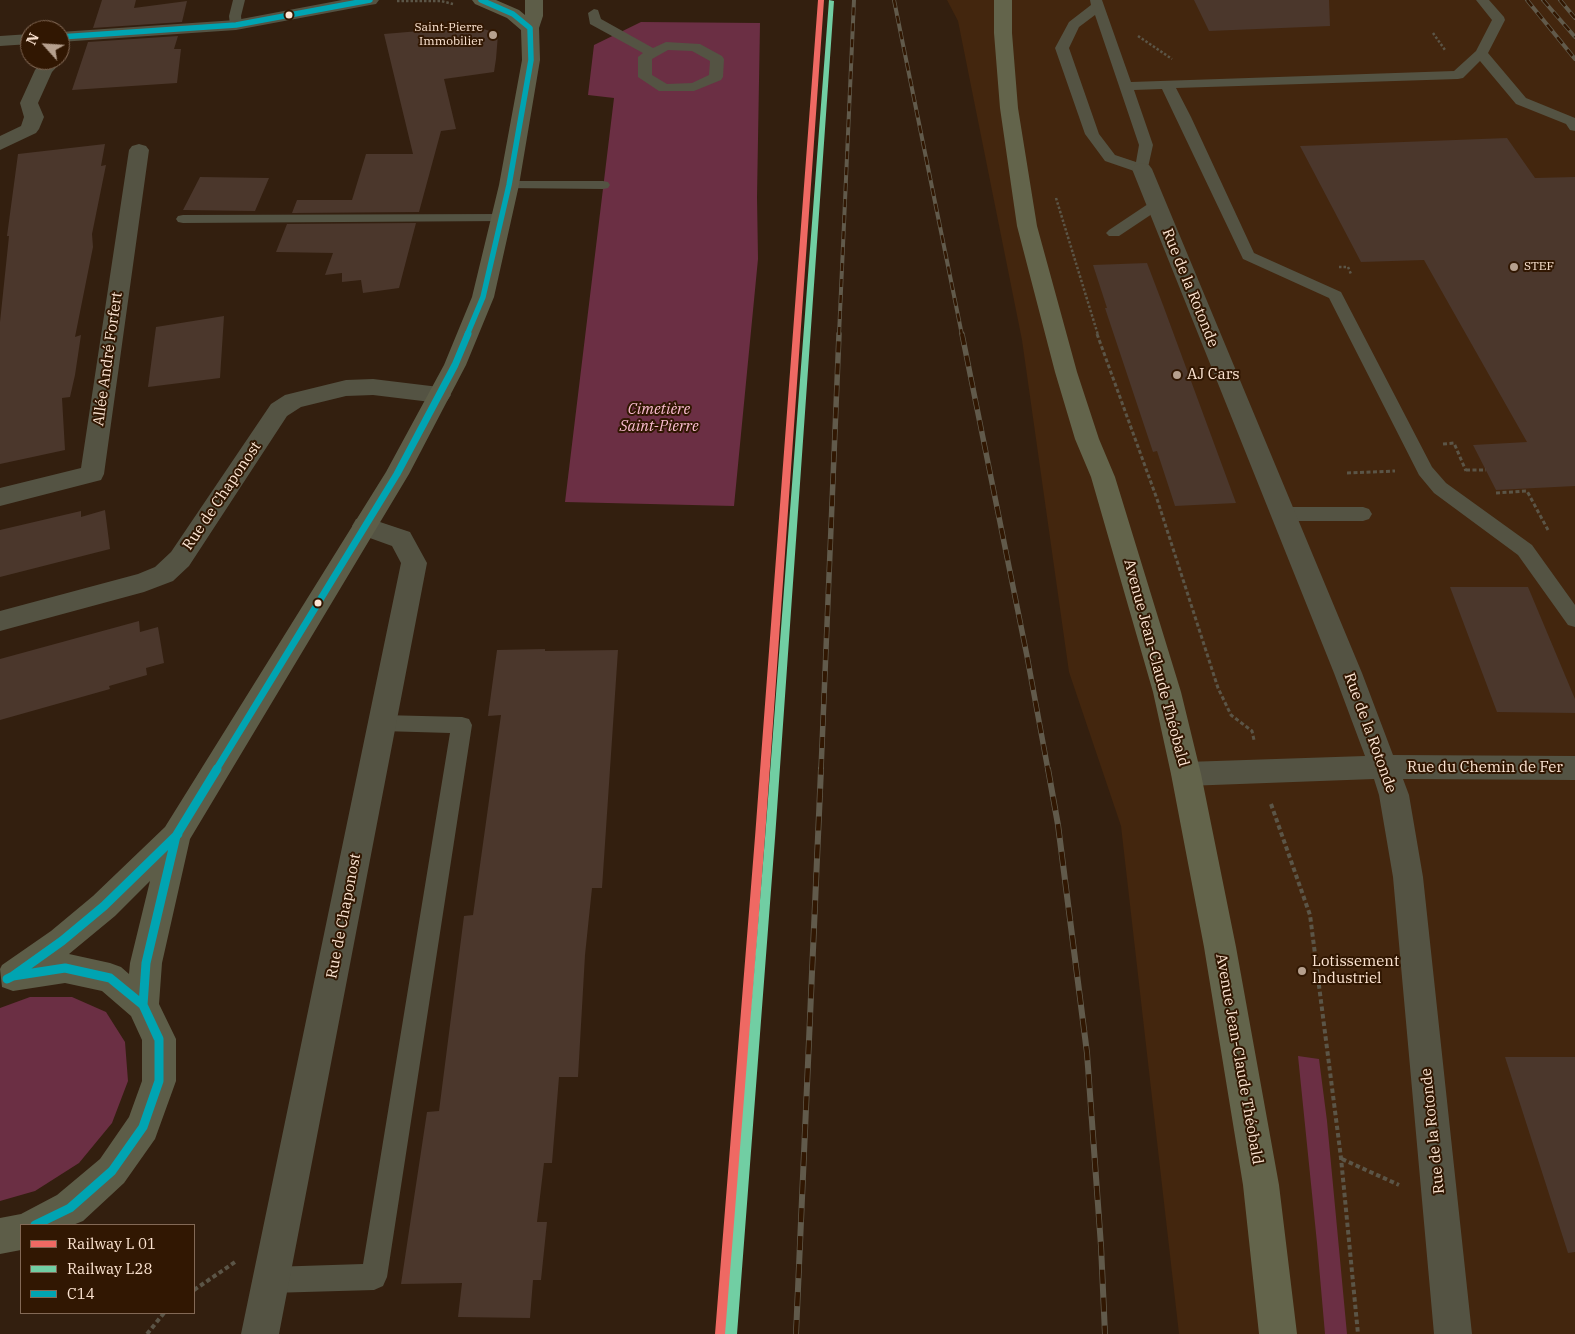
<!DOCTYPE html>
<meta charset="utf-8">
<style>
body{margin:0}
#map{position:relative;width:1575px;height:1334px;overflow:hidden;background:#331f0f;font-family:"IBM Plex Serif",serif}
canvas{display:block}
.legend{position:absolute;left:20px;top:1224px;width:175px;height:90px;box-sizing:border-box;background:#311702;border:1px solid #836956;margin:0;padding:6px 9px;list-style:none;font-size:15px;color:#fde5d3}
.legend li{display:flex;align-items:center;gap:10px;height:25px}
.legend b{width:25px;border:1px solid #836956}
.north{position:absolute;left:20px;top:20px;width:50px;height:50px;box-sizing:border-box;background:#311702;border:1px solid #836956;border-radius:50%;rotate:296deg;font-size:14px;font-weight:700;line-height:20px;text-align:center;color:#fde5d3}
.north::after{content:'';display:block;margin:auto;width:18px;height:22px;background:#b6a08e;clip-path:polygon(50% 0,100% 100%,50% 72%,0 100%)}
</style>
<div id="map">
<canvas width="1575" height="1334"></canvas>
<ul class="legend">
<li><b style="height:6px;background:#ef6963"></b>Railway L 01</li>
<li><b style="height:6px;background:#71cea3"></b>Railway L28</li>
<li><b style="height:6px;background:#00a4b2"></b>C14</li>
</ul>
<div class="north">N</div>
</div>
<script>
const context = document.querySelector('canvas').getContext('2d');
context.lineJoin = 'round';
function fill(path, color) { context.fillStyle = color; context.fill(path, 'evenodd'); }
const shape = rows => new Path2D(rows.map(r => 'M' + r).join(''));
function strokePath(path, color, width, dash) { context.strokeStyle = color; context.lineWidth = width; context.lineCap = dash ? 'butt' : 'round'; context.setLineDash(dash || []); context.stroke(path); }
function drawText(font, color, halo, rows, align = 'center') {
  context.font = font + ' "IBM Plex Serif",serif'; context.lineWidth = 4; context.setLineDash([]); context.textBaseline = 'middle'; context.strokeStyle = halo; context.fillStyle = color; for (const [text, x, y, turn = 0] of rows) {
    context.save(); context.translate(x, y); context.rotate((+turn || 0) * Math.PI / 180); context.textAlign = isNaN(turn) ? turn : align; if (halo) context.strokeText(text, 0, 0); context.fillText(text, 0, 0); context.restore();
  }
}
fill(shape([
 [947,0,1575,0,1575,1334,1179,1334,1121,826,1069,672,1022,340,958,21]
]), '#43260e');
fill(shape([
 [641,22,760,23,757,197,758,259,734,506,565,502,614,98,588,95,594,45],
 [30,997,72,997,106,1012,125,1042,128,1081,112,1123,79,1163,35,1191,0,1201,0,1008],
 [1298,1056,1319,1059,1327,1121,1347,1334,1325,1334,1317,1243]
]), '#6b2f44');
fill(shape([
 [102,0,136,0,134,8,187,1,182,22,93,28],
 [1194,0,1329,0,1330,26,1209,31],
 [443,29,484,29,498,34,496,59,494,72,444,79,456,129,441,131,419,212,292,213,297,200,352,200,366,154,413,154,384,34],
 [178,36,174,49,181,49,177,83,72,90,88,42],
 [1507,138,1535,178,1575,177,1575,486,1496,490,1473,445,1527,442,1424,260,1361,262,1300,146],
 [105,144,101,166,106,165,92,234,93,247,75,337,81,335,75,375,70,397,62,398,65,450,0,464,0,322,9,236,7,236,18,154],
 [200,177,269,178,255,211,183,210],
 [416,223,399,288,363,293,361,280,342,282,342,273,325,275,333,253,276,252,287,224],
 [1147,263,1163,305,1236,503,1175,506,1157,451,1153,452,1105,308,1107,308,1093,265],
 [224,316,220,378,148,387,156,327],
 [105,510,110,549,0,577,0,530,81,511,81,517],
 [1450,587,1528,587,1575,699,1575,713,1497,712],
 [139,621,140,632,158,627,164,663,146,668,147,675,109,686,110,689,0,720,0,659],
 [545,649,545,651,618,650,602,888,592,888,585,955,578,1077,559,1077,552,1163,544,1163,537,1222,547,1222,541,1280,533,1280,530,1318,458,1317,462,1283,401,1284,427,1112,439,1111,464,916,473,915,501,715,488,716,497,650],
 [1505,1057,1575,1057,1575,1252,1568,1253]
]), '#4b372c');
strokePath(shape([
 [397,1,441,1,453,4],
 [1433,33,1445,50],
 [1138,36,1172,59],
 [1056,198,1098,335],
 [1339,267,1348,267,1351,274]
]), '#5b5547', 2.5, [2.5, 2]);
strokePath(shape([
 [1097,334,1157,499,1218,688,1231,715,1252,731,1254,740],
 [1443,444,1454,443,1466,471],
 [1466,470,1486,470],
 [1347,473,1395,471],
 [1496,493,1527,491,1548,530]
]), '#5b5547', 3, [4, 2.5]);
strokePath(shape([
 [1271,804,1310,915,1341,1158,1358,1334],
 [1342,1159,1399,1185],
 [194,1290,235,1262],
 [147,1334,164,1313]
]), '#5b5547', 4, [4.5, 3]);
fill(shape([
 [233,0,245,0,241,16,242,25,236,29,230,25,229,16,233,0],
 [1090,0,1102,0,1131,82,1454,71,1476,51,1492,20,1476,0,1489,0,1504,17,1505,20,1488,53,1526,98,1575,118,1575,131,1570,130,1566,124,1516,104,1480,61,1463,78,1458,79,1176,88,1191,117,1254,253,1341,292,1432,467,1446,483,1532,545,1575,605,1575,627,1568,625,1518,555,1434,493,1419,475,1329,298,1243,259,1162,89,1134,90,1153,145,1147,172,1137,172,1105,161,1085,134,1055,48,1069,22,1091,5,1090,0],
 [1095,15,1139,145,1136,162,1115,155,1099,134,1069,48,1079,27,1095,15],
 [594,9,598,10,601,19,653,48,666,42,700,44,722,56,724,59,723,77,721,80,694,91,659,91,638,77,638,57,643,53,590,24,588,13,594,9],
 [668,50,692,51,710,61,709,75,692,83,667,84,652,75,652,59,668,50],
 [509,181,603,181,608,182,610,185,608,188,603,189,504,188,502,185,504,182,509,181],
 [1156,201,1161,202,1163,205,1161,208,1119,236,1109,236,1106,233,1109,230,1151,202,1156,201],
 [501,214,506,215,508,218,506,221,183,223,178,222,176,219,178,216,183,215,501,214],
 [1283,507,1363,507,1369,509,1372,514,1369,519,1363,521,1283,521,1277,519,1274,514,1277,509,1283,507],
 [382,715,462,717,469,719,472,725,387,1277,383,1286,374,1290,270,1293,261,1289,257,1280,261,1271,270,1267,363,1264,450,733,382,731,375,729,372,723,375,717,382,715]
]), '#545343');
fill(shape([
 [342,0,379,0,376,4,370,5,236,30,60,42,60,32,236,20,342,0],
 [30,34,30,44,0,46,0,36,30,34],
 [60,56,63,60,52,72,38,103,44,117,39,129,36,133,0,150,0,136,21,126,24,117,20,103,35,70,44,60,60,60,60,56],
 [139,144,146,146,149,150,104,474,101,480,0,506,0,488,81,468,129,150,132,146,139,144],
 [1142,163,1149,165,1152,169,1362,673,1393,755,1575,756,1575,780,1403,779,1409,795,1423,877,1472,1334,1434,1334,1393,877,1379,795,1374,779,1186,786,1176,783,1171,774,1176,765,1186,762,1365,756,1334,673,1132,169,1135,165,1142,163],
 [373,379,439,387,447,389,451,395,447,401,439,403,373,395,346,396,301,407,287,416,189,566,173,581,144,592,0,631,0,611,138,574,155,567,171,552,271,404,285,395,293,393,346,380,373,379],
 [365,517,410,532,427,563,279,1334,241,1334,401,563,392,546,356,533,352,526,356,519,365,517]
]), '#545343');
fill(shape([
 [472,0,496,0,519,10,525,15,525,0,543,0,543,16,539,28,540,60,519,185,494,297,466,365,409,474,190,839,162,963,159,1004,176,1039,176,1081,155,1139,124,1183,83,1221,73,1225,21,1225,21,1250,0,1254,0,1218,21,1214,57,1195,100,1159,129,1117,142,1081,142,1040,131,1016,102,991,65,983,13,991,2,987,0,969,2,965,51,931,93,896,165,827,386,472,444,365,472,297,499,185,522,60,521,30,507,18,475,4,472,0],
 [150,881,130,963,129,974,121,967,110,963,69,954,115,916,150,881]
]), '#5d5d48');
fill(shape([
 [994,0,1012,0,1012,33,1018,108,1037,226,1077,372,1099,439,1115,477,1181,692,1201,774,1236,947,1279,1185,1297,1334,1259,1334,1243,1185,1204,947,1171,774,1153,692,1091,477,1075,439,1055,372,1017,226,1000,108,994,33,994,0]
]), '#63644b');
const railFar2 = shape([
 [894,0,962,335],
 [1527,0,1575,59],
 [1543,0,1575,37],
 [1560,0,1575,18],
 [839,335,854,0]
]);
const railFar1 = shape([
 [962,334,1027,656,1048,770],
 [821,770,839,334]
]);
const rail = shape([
 [1048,769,1058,825,1087,1053,1101,1246,1105,1334],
 [796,1334,821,769]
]);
strokePath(railFar2, '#615a4b', 4);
strokePath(railFar1, '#615a4b', 5.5);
strokePath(rail, '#615a4b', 6);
strokePath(railFar2, '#311702', 2.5, [8]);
strokePath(railFar1, '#311702', 4, [11]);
strokePath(rail, '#311702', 4.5, [14]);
strokePath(shape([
 [60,37,236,25,370,0],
 [467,335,483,297,509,185,531,60,530,28,513,14,481,0]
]), '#00a4b2', 5.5);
strokePath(shape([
 [216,770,397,474,455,365,468,334]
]), '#00a4b2', 7);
strokePath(shape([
 [13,976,62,941,104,906,178,834],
 [7,979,13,976,65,968,110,978,143,1005,158,1038],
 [35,1225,70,1208,112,1171,143,1127,159,1081,159,1039,143,1005,146,963,176,836,217,769]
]), '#00a4b2', 9);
fill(shape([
 [818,0,824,0,765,837,727,1334,715,1334,755,837,818,0]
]), '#ef6963');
fill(shape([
 [829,0,834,1,775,838,737,1334,725,1334,765,838,829,0]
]), '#71cea3');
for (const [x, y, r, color] of [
 [289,15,4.5,"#fde5d3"],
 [493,35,5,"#b6a08e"],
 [1514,267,5,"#b6a08e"],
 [1177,375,5,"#b6a08e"],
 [318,603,4.5,"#fde5d3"],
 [1302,971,5,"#b6a08e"]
]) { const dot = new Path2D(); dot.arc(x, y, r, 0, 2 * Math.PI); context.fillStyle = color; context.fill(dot); strokePath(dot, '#311702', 2); }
drawText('12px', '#fde5d3', '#311702', [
 ["Saint-Pierre",483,28],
 ["Immobilier",483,42],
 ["STEF",1524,267,"left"]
], 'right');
drawText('15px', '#fde5d3', '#311702', [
 ["Rue de la Rotonde",1190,288,68],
 ["Allée André Forfert",108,359,-82],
 ["Rue de Chaponost",222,496,-56],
 ["Avenue Jean-Claude Théobald",1156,663,75],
 ["Rue de la Rotonde",1370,733,70],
 ["Rue du Chemin de Fer",1485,768],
 ["Rue de Chaponost",344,916,-79],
 ["Avenue Jean-Claude Théobald",1239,1059,80],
 ["Rue de la Rotonde",1433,1131,-96]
]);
drawText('15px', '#fde5d3', '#311702', [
 ["AJ Cars",1187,375],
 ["Lotissement",1312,962],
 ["Industriel",1312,979]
], 'left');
drawText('italic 15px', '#fbbdd2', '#311702', [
 ["Cimetière",659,410],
 ["Saint-Pierre",659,427]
]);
</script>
